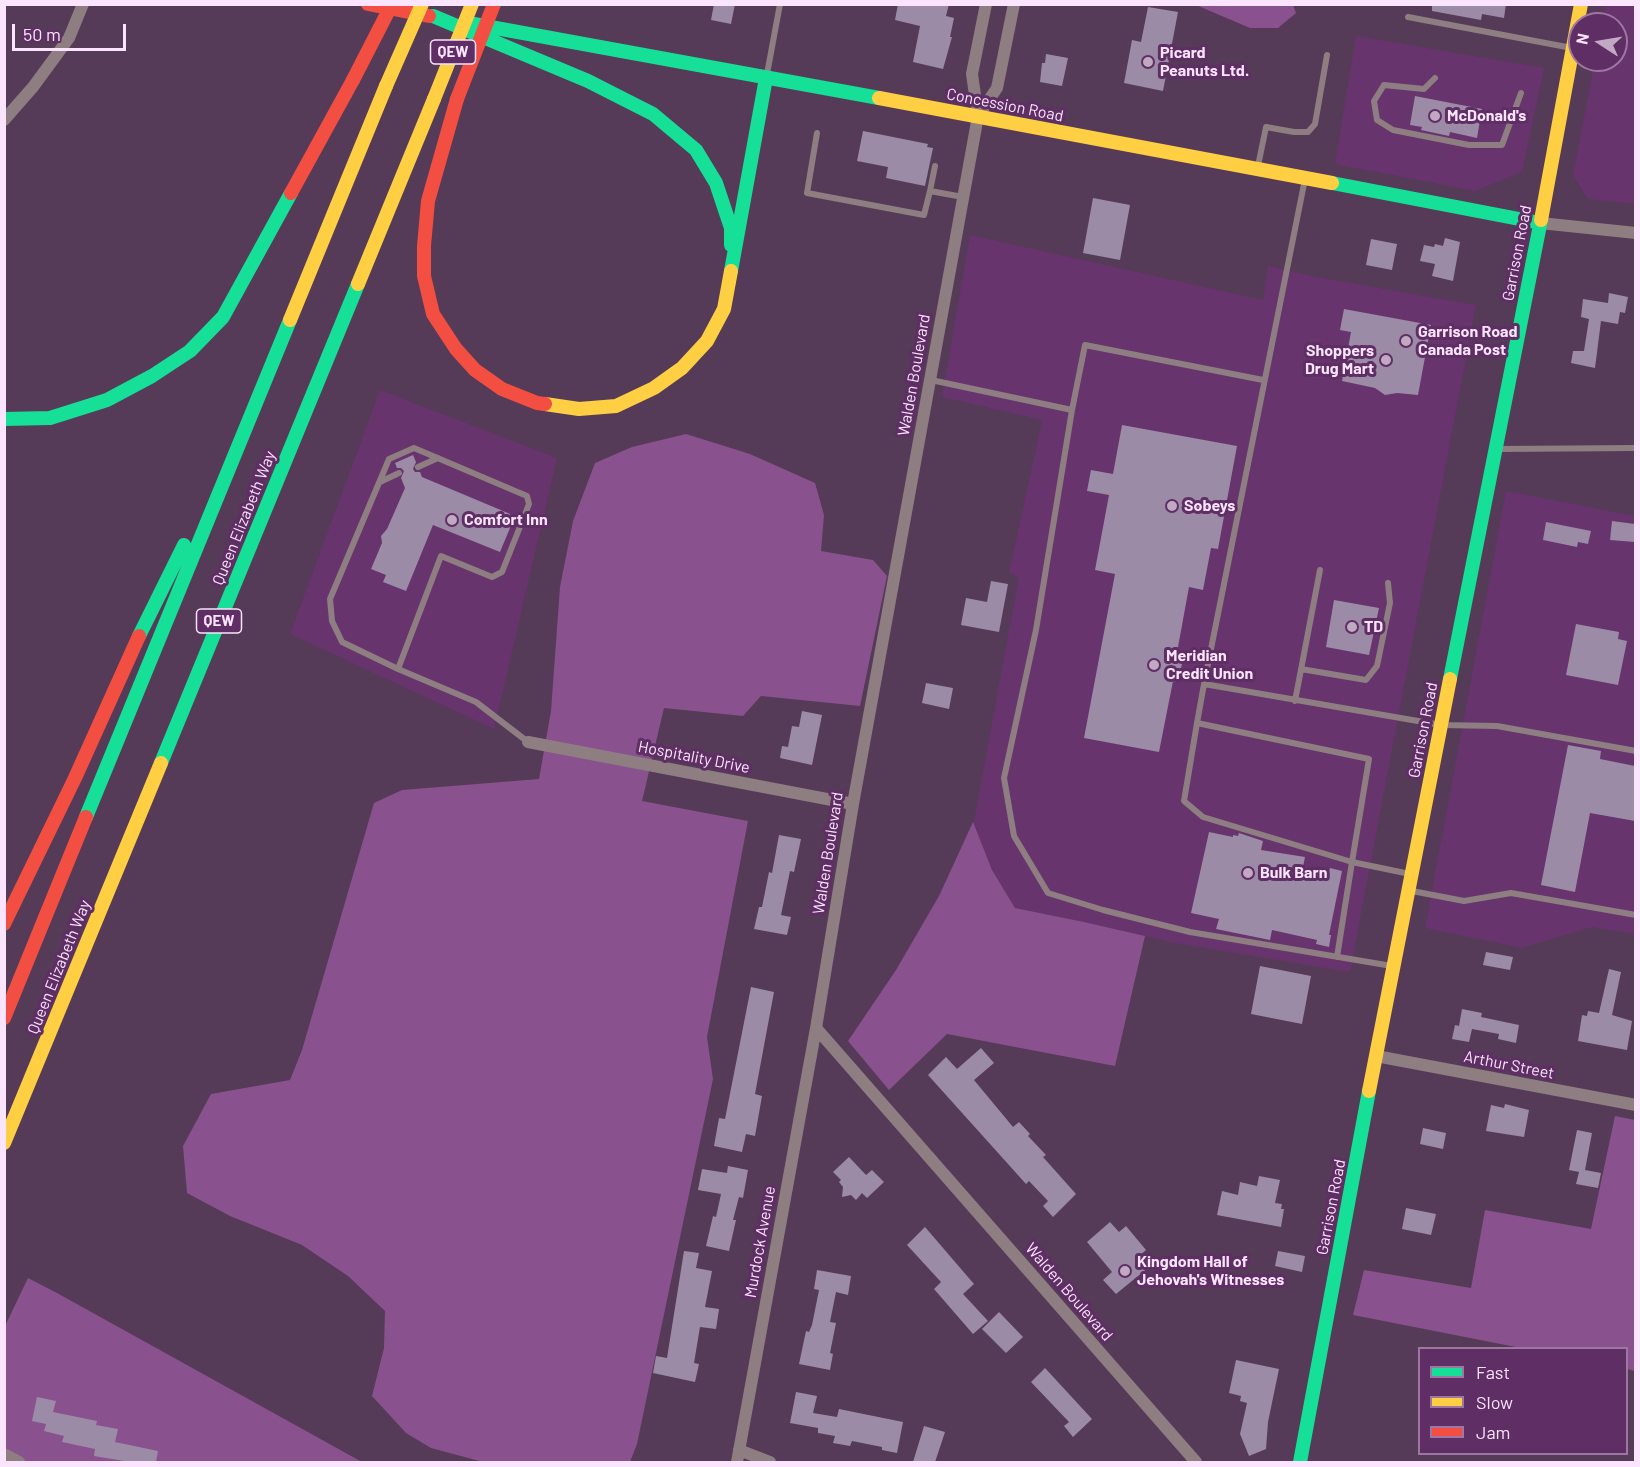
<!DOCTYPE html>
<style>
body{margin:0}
#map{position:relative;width:1640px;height:1467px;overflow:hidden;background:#553b57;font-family:Barlow,sans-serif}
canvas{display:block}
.frame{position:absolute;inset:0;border:6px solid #fbe4fd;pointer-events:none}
.legend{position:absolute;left:1418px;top:1347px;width:210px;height:108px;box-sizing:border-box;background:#5f2e64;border:2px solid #9d77a1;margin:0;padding:8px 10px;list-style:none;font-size:18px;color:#fbe4fd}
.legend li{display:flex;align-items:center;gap:12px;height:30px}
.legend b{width:30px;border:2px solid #9d77a1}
.north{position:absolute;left:1568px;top:12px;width:60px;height:60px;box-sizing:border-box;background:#5f2e64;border:2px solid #9d77a1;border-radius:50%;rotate:282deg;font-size:16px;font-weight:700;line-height:24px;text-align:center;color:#fbe4fd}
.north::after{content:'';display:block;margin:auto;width:21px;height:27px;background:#c1a9c3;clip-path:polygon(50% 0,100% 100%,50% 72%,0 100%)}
.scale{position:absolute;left:12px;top:24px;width:114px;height:27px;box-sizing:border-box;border:3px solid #fbe4fd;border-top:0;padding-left:8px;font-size:18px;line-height:21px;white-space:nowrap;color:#fbe4fd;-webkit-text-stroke:4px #5f2e64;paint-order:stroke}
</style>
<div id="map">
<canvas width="1640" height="1467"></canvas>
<div class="frame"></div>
<ul class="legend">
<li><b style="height:8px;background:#16e098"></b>Fast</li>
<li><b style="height:8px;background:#ffcf43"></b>Slow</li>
<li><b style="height:8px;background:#f24e42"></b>Jam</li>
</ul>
<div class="north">N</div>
<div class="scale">50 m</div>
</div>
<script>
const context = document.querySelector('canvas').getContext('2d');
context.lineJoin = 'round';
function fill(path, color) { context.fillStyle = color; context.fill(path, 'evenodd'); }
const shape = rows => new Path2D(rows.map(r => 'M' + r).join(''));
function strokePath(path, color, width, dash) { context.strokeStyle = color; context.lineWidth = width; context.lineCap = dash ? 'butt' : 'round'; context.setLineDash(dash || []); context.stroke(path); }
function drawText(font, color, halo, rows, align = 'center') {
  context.font = font + ' Barlow,sans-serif'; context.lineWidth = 6; context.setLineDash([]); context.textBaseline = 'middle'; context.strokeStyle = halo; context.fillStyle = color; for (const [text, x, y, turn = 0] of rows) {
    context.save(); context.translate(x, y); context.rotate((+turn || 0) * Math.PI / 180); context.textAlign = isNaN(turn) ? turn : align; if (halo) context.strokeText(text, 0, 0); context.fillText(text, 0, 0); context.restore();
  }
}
fill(shape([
 [1606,5,1635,5,1635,204,1588,199,1573,176,1595,60,1616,60,1616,24,1602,24],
 [1356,36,1544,68,1522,172,1475,191,1335,164],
 [970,235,1263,300,1268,266,1321,278,1476,305,1350,972,1170,942,1084,922,1015,908,992,870,973,826,1019,577,1009,573,1042,420,942,397],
 [380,390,557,458,494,729,290,634],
 [1506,491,1635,516,1635,934,1592,927,1522,948,1425,928]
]), '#67346d');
fill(shape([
 [1196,5,1293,5,1296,13,1278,28,1250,28],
 [686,434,750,454,815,483,824,515,821,551,873,560,887,576,860,706,761,696,743,716,664,708,642,801,748,821,707,1037,713,1079,637,1444,630,1462,483,1462,431,1448,406,1433,372,1396,384,1348,385,1311,348,1276,302,1245,230,1216,187,1193,183,1146,211,1094,290,1080,302,1050,374,803,402,790,539,779,551,711,560,587,573,521,595,463,632,447],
 [973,822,992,870,1015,908,1084,922,1145,936,1115,1066,947,1034,889,1090,848,1041,896,970,939,896],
 [1615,1116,1635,1120,1635,1371,1627,1369,1626,1348,1521,1348,1353,1315,1364,1270,1471,1288,1485,1210,1591,1229],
 [28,1278,57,1293,362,1462,5,1462,4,1328]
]), '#89518e');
fill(shape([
 [714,4,735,4,731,24,711,20],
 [898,4,949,4,946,16,954,18,950,37,952,37,943,69,913,62,920,26,895,20],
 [1432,4,1506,4,1504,18,1482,14,1481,20,1432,11],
 [1148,7,1178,12,1163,91,1124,83,1132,40,1141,42],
 [1046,54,1068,58,1062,86,1040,82,1042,63,1045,63],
 [1415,96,1482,109,1477,138,1450,132,1449,136,1421,130,1422,127,1410,125],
 [863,131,928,144,927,147,933,148,925,186,886,178,888,167,857,161],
 [1093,198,1130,205,1120,260,1083,253],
 [1445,238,1460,242,1453,281,1432,276,1435,264,1420,261,1424,245,1434,247,1435,244,1443,246],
 [1371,239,1397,244,1392,270,1366,265],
 [1609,293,1628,297,1625,313,1620,312,1618,324,1601,321,1595,368,1571,363,1573,351,1584,351,1589,319,1581,317,1583,299,1608,303],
 [1344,309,1431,325,1418,395,1397,393,1385,395,1375,388,1342,381,1351,332,1340,330],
 [1122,425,1237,446,1218,549,1211,548,1203,590,1189,587,1176,658,1183,659,1178,682,1173,681,1159,752,1084,738,1115,574,1095,570,1109,495,1087,491,1091,470,1113,474],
 [413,455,416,462,413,469,415,472,420,472,422,477,515,516,500,552,433,525,406,591,383,582,386,575,371,569,382,543,381,536,387,529,405,488,401,478,404,471,401,468,397,468,395,463],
 [1612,521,1635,524,1635,542,1610,540],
 [1546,522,1591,531,1588,544,1578,542,1577,547,1543,540],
 [991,581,1008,584,999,632,961,625,966,598,987,602],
 [1334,600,1379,608,1369,655,1326,647],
 [1576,624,1619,632,1618,639,1627,641,1618,685,1566,675],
 [926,683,953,688,949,709,922,703],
 [802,711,822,715,812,765,780,758,782,746,788,747,792,726,799,727],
 [1568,745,1601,751,1600,759,1635,766,1635,821,1590,813,1575,892,1541,885],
 [1209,832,1233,837,1233,835,1238,836,1239,833,1263,841,1261,850,1305,857,1303,867,1329,872,1330,868,1342,871,1329,935,1331,935,1329,947,1316,944,1317,940,1272,930,1270,940,1216,929,1219,919,1191,913],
 [779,835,801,839,794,872,790,871,781,915,791,917,787,935,754,929,759,907,762,907,769,872,772,873],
 [1486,952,1513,957,1510,970,1483,965],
 [1260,966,1311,976,1302,1024,1251,1014],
 [1609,969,1621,972,1612,1015,1632,1021,1627,1050,1578,1041,1582,1015,1587,1016,1588,1011,1599,1013],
 [751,987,774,992,755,1094,762,1096,755,1136,746,1134,742,1152,714,1146,719,1118,725,1119],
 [1462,1009,1482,1013,1481,1017,1519,1025,1516,1043,1498,1039,1499,1034,1472,1029,1469,1042,1452,1039,1455,1025,1459,1026],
 [981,1048,994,1063,974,1080,1013,1127,1019,1122,1030,1134,1028,1136,1046,1155,1043,1157,1076,1194,1053,1217,1043,1206,1048,1201,1029,1181,1026,1184,928,1075,946,1057,957,1069],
 [1505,1104,1529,1110,1524,1137,1486,1131,1491,1105,1504,1108],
 [1423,1128,1446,1133,1443,1149,1420,1144],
 [1577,1130,1592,1133,1585,1170,1601,1173,1598,1188,1576,1184,1579,1172,1569,1170],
 [849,1157,866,1175,872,1170,884,1182,867,1198,862,1193,856,1200,851,1195,842,1197,843,1187,839,1182,841,1180,833,1172],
 [728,1166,748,1170,743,1198,739,1197,733,1220,736,1220,729,1251,706,1246,713,1216,716,1217,721,1194,698,1190,702,1169,727,1173],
 [1259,1176,1280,1180,1275,1203,1282,1204,1281,1209,1284,1209,1281,1227,1217,1215,1222,1191,1238,1195,1240,1182,1257,1186],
 [1406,1208,1436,1214,1431,1235,1402,1229],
 [1110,1222,1119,1232,1126,1226,1146,1250,1139,1256,1149,1267,1116,1294,1103,1280,1112,1272,1087,1242],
 [925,1227,974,1284,963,1294,988,1321,973,1334,934,1289,941,1282,907,1245],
 [684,1251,699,1253,696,1268,712,1271,705,1307,719,1309,716,1329,700,1327,694,1363,699,1364,695,1382,653,1373,656,1356,667,1358],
 [1278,1251,1305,1256,1302,1272,1275,1266],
 [817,1270,851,1276,848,1295,836,1292,830,1322,836,1323,830,1353,833,1354,830,1370,799,1364,806,1331,809,1332,812,1325,819,1290,814,1289],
 [999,1312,1023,1337,1006,1353,982,1329],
 [1236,1360,1279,1369,1268,1422,1266,1449,1249,1456,1240,1434,1247,1403,1240,1401,1241,1396,1229,1393],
 [1045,1368,1092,1419,1073,1437,1064,1426,1069,1422,1031,1382],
 [796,1392,817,1396,813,1413,837,1417,839,1409,903,1422,897,1453,882,1450,882,1447,852,1441,850,1446,833,1443,835,1436,818,1433,818,1428,790,1423],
 [37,1397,56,1401,53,1412,97,1421,96,1425,118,1429,115,1442,158,1451,156,1462,130,1462,94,1456,95,1449,62,1442,64,1436,44,1431,46,1424,32,1421],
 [924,1426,945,1432,935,1462,913,1462]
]), '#9c8ba6');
strokePath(shape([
 [1408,17,1572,48],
 [767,74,780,4],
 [1435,78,1424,89,1384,85,1374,101,1377,120,1393,130,1469,145,1502,145,1521,93],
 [817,133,807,193,924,215,930,191,963,197],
 [1258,166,1266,127,1294,132,1308,132,1315,124,1327,55],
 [1305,179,1204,684,1441,725,1497,726,1636,751],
 [930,191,935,166],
 [931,380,1072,410,1085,345,1263,380],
 [1072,410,1036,630,1004,778,1014,836,1048,893,1103,910,1190,932,1392,966],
 [1498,449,1636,448],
 [418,467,438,458],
 [380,482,399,473],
 [398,669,441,556,492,577,502,572,529,504,527,496,414,448,389,459,330,599,332,621,342,642,398,669,476,702,528,742],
 [1301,669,1366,680,1377,666,1390,603,1388,583],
 [1295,701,1320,570],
 [1197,723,1369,759,1352,862,1203,817,1184,801,1197,723,1204,684],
 [1412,891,1464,901,1511,893,1636,915],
 [1337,957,1352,862,1410,874]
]), '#8e7e82', 6);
strokePath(shape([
 [978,116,997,88,1014,4],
 [4,120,33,87,69,38,83,4],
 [1540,223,1636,233],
 [528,742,853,804],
 [816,1028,1196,1462],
 [1376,1056,1636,1105],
 [739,1450,770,1462],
 [6,1455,19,1462],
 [737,1462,816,1028,853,804,978,116,972,74,986,4]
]), '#8e7e82', 12);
strokePath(shape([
 [433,16,588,81,653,114,696,150,716,183,731,228,731,245],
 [474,24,879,98],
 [1332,183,1540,223],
 [731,271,766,78],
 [4,419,50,418,107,400,152,376,190,351,223,317,291,193],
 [139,636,184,545],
 [1450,679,1541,220],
 [161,763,358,284],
 [86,817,290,320],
 [1300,1462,1369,1091]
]), '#16e098', 14);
strokePath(shape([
 [879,98,1332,183],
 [1541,220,1581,4],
 [358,284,434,99],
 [290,320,386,86],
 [545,404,579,409,616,406,654,388,682,368,707,341,724,309,731,271],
 [1369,1091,1450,679],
 [4,1143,161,763]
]), '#ffcf43', 14);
strokePath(shape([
 [368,4,429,16],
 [457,99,428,201,424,246,424,276,433,314,456,349,475,370,502,389,537,403,545,404],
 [291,193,353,80],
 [4,924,75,778,139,636],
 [4,1018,86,817]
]), '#f24e42', 14);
strokePath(shape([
 [386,86,422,4],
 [434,99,472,4]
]), '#ffcf43', 14);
strokePath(shape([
 [353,80,392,4],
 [457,99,494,4]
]), '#f24e42', 14);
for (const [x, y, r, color] of [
 [1148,62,6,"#c1a9c3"],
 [1435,116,6,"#c1a9c3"],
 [1406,341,6,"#c1a9c3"],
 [1386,360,6,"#c1a9c3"],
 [1172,506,6,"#c1a9c3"],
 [452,520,6,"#c1a9c3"],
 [1352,627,6,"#c1a9c3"],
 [1154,665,6,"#c1a9c3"],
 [1248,873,6,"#c1a9c3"],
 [1125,1271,6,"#c1a9c3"]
]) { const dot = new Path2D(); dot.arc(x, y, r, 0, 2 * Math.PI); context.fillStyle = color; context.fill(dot); strokePath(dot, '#5f2e64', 2); }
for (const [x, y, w] of [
 [453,52,45],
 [219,621,45]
]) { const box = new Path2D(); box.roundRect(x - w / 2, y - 12, w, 24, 4.5); context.fillStyle = '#5f2e64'; context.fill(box); strokePath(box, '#fbe4fd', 1.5); }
drawText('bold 15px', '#fbe4fd', null, [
 ["QEW",453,52],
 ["QEW",219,621]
]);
drawText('bold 16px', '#fbe4fd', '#5f2e64', [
 ["Picard",1160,53],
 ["Peanuts Ltd.",1160,71],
 ["McDonald's",1447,116],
 ["Garrison Road",1418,332],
 ["Canada Post",1418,350],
 ["Shoppers",1374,351,"right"],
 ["Drug Mart",1374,369,"right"],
 ["Sobeys",1184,506],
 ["Comfort Inn",464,520],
 ["TD",1364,627],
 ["Meridian",1166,656],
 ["Credit Union",1166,674],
 ["Bulk Barn",1260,873],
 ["Kingdom Hall of",1137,1262],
 ["Jehovah's Witnesses",1137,1280]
], 'left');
drawText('16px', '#fbe4fd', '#5f2e64', [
 ["Concession Road",1005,105,11],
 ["Garrison Road",1517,253,-79],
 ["Walden Boulevard",914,375,-80],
 ["Queen Elizabeth Way",244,518,-68],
 ["Garrison Road",1423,730,-79],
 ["Hospitality Drive",694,757,11],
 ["Walden Boulevard",828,853,-81],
 ["Queen Elizabeth Way",59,967,-68],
 ["Arthur Street",1509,1065,11],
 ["Garrison Road",1331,1207,-79],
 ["Murdock Avenue",760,1242,-80],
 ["Walden Boulevard",1069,1292,49]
]);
</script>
